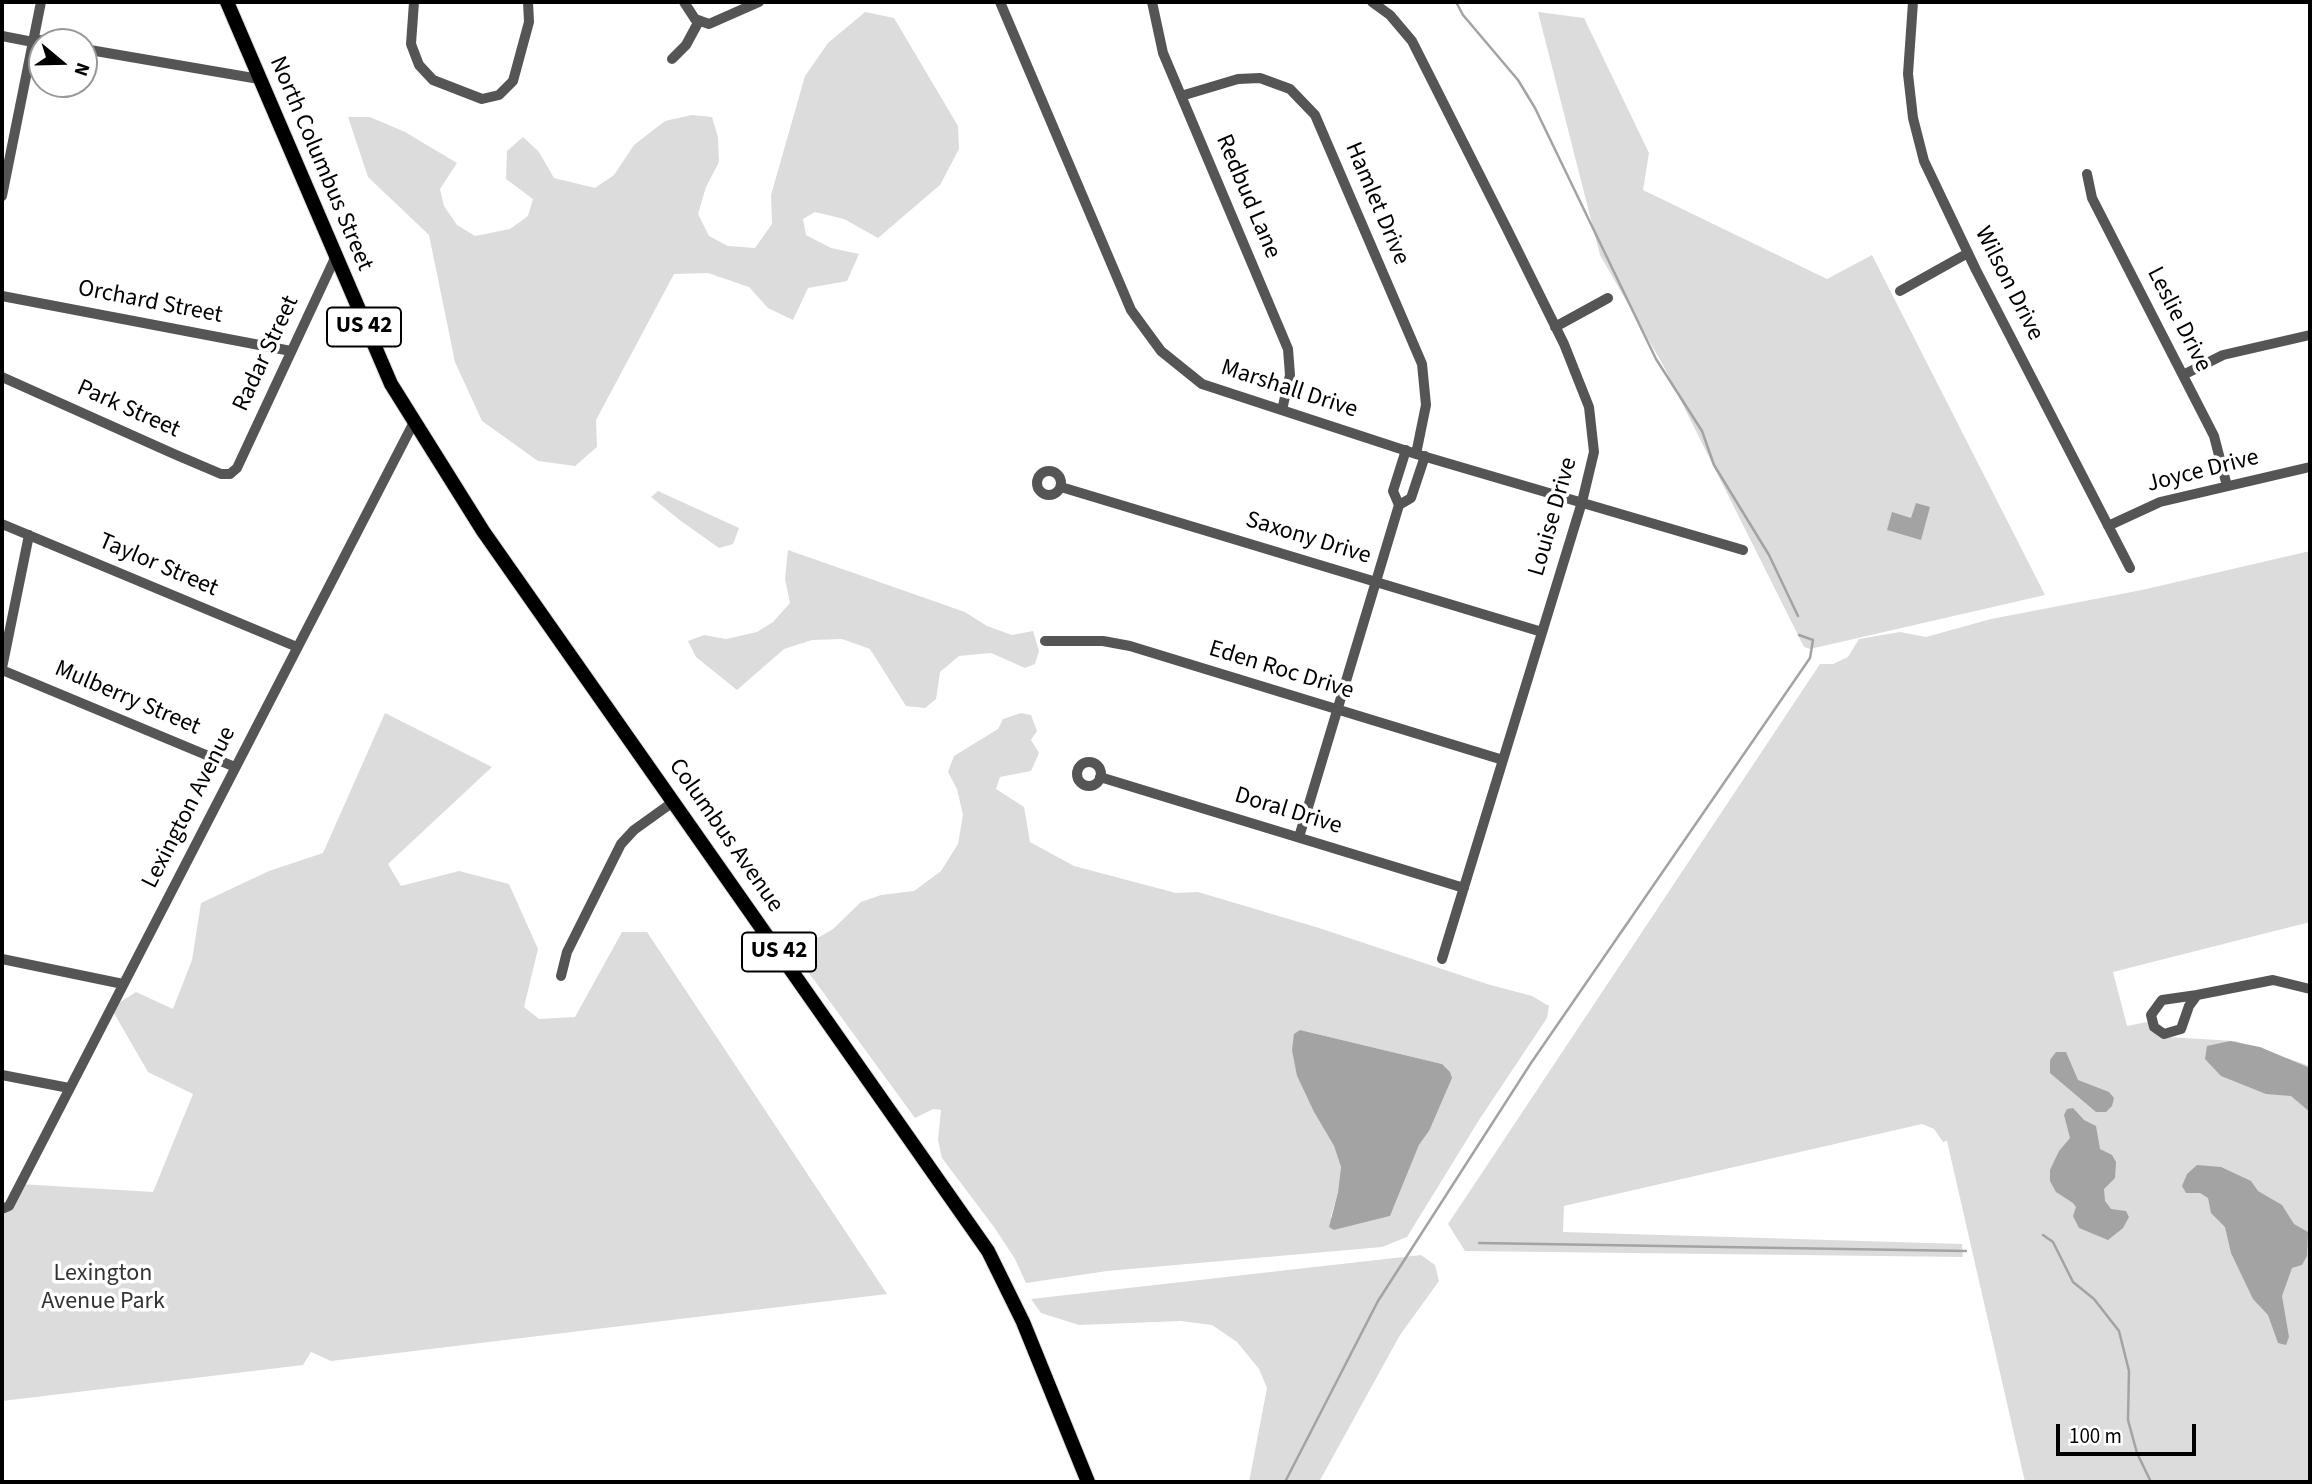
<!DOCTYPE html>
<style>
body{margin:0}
#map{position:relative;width:2312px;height:1484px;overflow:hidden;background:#fff;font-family:"Source Sans 3",sans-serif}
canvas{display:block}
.frame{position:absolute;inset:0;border:4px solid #000;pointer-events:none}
.north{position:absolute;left:28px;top:28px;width:70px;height:70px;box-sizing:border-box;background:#fff;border:2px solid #999;border-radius:50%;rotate:109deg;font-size:19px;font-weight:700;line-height:28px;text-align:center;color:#000}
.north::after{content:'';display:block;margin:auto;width:24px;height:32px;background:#000;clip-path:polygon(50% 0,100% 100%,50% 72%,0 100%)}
.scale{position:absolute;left:2056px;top:1424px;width:140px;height:32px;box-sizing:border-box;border:4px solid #000;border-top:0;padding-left:9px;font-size:21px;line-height:24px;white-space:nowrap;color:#000;-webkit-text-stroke:5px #fff;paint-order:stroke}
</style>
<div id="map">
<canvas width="2312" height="1484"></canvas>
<div class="frame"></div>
<div class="north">N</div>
<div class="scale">100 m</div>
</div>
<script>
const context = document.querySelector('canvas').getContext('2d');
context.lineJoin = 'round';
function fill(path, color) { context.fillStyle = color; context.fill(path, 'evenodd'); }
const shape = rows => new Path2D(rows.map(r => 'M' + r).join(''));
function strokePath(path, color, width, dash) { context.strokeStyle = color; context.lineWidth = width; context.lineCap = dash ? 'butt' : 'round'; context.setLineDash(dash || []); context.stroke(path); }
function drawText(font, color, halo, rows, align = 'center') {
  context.font = font + ' "Source Sans 3",sans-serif'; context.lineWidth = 7; context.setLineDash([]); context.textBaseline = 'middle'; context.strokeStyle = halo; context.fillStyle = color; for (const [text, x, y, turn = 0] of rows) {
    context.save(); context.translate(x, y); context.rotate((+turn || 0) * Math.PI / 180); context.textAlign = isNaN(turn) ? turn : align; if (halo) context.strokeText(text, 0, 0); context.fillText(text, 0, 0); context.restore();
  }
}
fill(shape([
 [865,12,894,18,958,126,959,149,940,185,878,238,844,219,815,212,803,219,806,235,831,248,859,254,847,281,808,288,793,320,768,308,749,287,708,273,674,274,596,420,597,447,575,466,538,461,482,421,455,362,429,235,368,177,348,117,370,117,405,132,457,163,440,189,444,206,457,225,475,236,510,229,528,216,533,199,506,179,507,151,523,137,539,152,554,178,595,188,614,175,634,145,665,121,692,115,712,117,718,137,719,162,706,187,698,214,709,236,728,246,755,248,772,224,771,195,805,76,828,43],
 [1538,12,1584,18,1649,153,1643,190,1827,279,1872,255,2045,595,1810,649,1804,647,1663,365,1600,255],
 [658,491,739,528,733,544,719,548,681,521,651,497],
 [788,550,965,612,987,626,1012,635,1033,631,1039,651,1035,664,1025,668,991,653,959,656,940,672,936,699,925,708,906,706,870,649,842,639,812,640,784,649,737,690,696,657,688,641,704,635,726,639,757,632,773,622,790,603,785,579],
 [2310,551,2310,922,2113,972,2127,1026,2147,1022,2167,1037,2235,1041,2310,1066,2310,1482,2025,1482,1947,1141,1943,1142,1934,1129,1922,1124,1564,1206,1563,1232,1962,1244,1963,1257,1465,1251,1448,1224,1820,664,1833,664,1848,657,1859,639,1900,632,1926,637,1991,619,2142,590],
 [385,713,492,767,388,864,401,886,459,871,509,884,538,949,524,1007,539,1019,575,1017,622,932,647,932,887,1294,331,1361,311,1352,303,1365,2,1401,2,1208,20,1184,153,1192,193,1094,148,1072,111,1008,136,992,173,1009,192,960,201,903,269,871,323,853],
 [1021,713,1031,715,1037,731,1031,740,1039,753,1031,771,1000,777,996,789,1024,807,1030,842,1074,866,1176,893,1198,892,1319,928,1487,984,1532,996,1549,1006,1547,1018,1479,1120,1407,1237,1382,1247,1107,1271,1026,1283,1015,1259,994,1227,942,1158,938,1140,941,1110,933,1109,915,1118,798,958,809,943,833,929,861,902,881,895,914,891,941,871,958,844,963,815,957,789,948,772,954,756,998,729,1003,719],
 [1300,1030,1442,1064,1429,1131,1419,1145,1390,1216,1334,1230,1331,1216,1338,1192,1341,1167,1334,1146,1314,1112,1297,1076],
 [1421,1255,1435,1265,1439,1281,1400,1335,1319,1482,1249,1482,1267,1388,1259,1369,1237,1342,1212,1325,1181,1321,1079,1325,1041,1313,1031,1299]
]), '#dcdcdc');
fill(shape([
 [1916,503,1930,507,1921,540,1887,530,1892,512,1911,518],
 [1300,1030,1442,1064,1450,1072,1452,1078,1429,1131,1419,1145,1390,1216,1334,1230,1329,1227,1338,1192,1341,1167,1334,1146,1314,1112,1297,1076,1292,1050,1294,1034],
 [2230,1041,2260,1047,2310,1068,2310,1112,2291,1096,2266,1094,2221,1076,2205,1059,2207,1046],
 [2056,1052,2066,1052,2078,1080,2109,1092,2114,1098,2112,1106,2106,1112,2096,1112,2050,1073,2050,1060],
 [2073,1108,2084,1120,2096,1126,2100,1149,2112,1155,2116,1162,2115,1178,2104,1189,2105,1201,2111,1209,2126,1211,2129,1217,2123,1228,2108,1240,2079,1228,2073,1216,2076,1207,2073,1203,2056,1192,2050,1181,2050,1170,2059,1151,2070,1138,2064,1115,2067,1109],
 [2197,1165,2221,1167,2251,1181,2258,1191,2282,1205,2294,1224,2308,1232,2307,1256,2302,1265,2292,1268,2282,1296,2289,1337,2286,1345,2278,1343,2268,1315,2253,1299,2231,1253,2225,1227,2211,1213,2208,1198,2200,1193,2186,1193,2182,1186,2187,1174]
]), '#a3a3a3');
strokePath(shape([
 [1456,2,1463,15,1518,80,1535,108,1656,359,1702,431,1714,465,1769,555,1798,616],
 [2043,1235,2053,1242,2073,1282,2094,1299,2119,1331,2129,1371,2128,1420,2137,1453,2151,1482],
 [1479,1243,1966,1251],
 [1285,1482,1378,1301,1531,1063,1810,658,1813,640,1799,635]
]), '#a3a3a3', 2.5);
const major = shape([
 [227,2,391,384,483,531,988,1251,1023,1322,1088,1482]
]);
strokePath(major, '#dbdbdb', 16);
strokePath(shape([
 [414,2,411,44,419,65,433,80,482,99,499,95,513,81,529,22,528,2],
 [684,2,695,19,709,24,759,2],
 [1000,2,1131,310,1161,351,1202,384,1416,454,1743,550],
 [1152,2,1163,53,1288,349,1290,375,1282,410],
 [1372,2,1390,15,1412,41,1507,229,1564,344,1589,407,1594,452,1582,502,1442,959],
 [1913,2,1908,74,1913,118,1924,161,1976,270,2130,568],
 [2,36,33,42],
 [33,39,50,42],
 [84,49,259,79],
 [672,59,686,45,699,21],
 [1181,96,1238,79,1260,78,1290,89,1315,115,1422,364,1426,405,1416,454],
 [2087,174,2092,198,2214,436,2227,486],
 [2,196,41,2],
 [1900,291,1968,253],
 [2,296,291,351],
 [1555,327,1608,298],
 [2183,375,2223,355,2310,335],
 [2,377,174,454,221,474,230,474,237,468,335,258],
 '1037 483a12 12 0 1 1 24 0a12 12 0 1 1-24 0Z',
 [1061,487,1542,632],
 [1399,505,1393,491,1406,450],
 [2,524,297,647],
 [2108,526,2160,502,2310,467],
 [1045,641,1103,641,1130,646,1503,760],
 [2,668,29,535],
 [2,670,235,767],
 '1077 774a12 12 0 1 1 24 0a12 12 0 1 1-24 0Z',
 [1100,777,1464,888],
 [1299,837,1399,505,1411,498,1425,456],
 [2,959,123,984],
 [561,976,567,952,621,844,634,830,673,802],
 [2197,995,2189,1006,2181,1029,2164,1034,2154,1027,2151,1015,2162,1000,2197,995],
 [2197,995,2273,980,2310,989],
 [2,1075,69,1088],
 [2,1209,9,1206,414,422]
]), '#555', 10);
strokePath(major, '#000', 14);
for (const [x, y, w] of [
 [364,327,74],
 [779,952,74]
]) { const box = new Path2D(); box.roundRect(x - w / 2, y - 19.5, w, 39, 5); context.fillStyle = '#fff'; context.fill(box); strokePath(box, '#000', 2); }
drawText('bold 23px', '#000', null, [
 ["US 42",364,327],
 ["US 42",779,952]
]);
drawText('24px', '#000', '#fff', [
 ["North Columbus Street",320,164,67],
 ["Redbud Lane",1247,197,67],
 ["Hamlet Drive",1376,204,67],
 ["Wilson Drive",2008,284,63],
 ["Orchard Street",150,303,11],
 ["Leslie Drive",2178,320,63],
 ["Radar Street",267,354,-65],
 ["Marshall Drive",1289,390,18],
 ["Park Street",128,410,24],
 ["Joyce Drive",2203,472,-14],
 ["Louise Drive",1554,517,-74],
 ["Saxony Drive",1308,539,17],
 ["Taylor Street",158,566,23],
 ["Eden Roc Drive",1281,671,17],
 ["Mulberry Street",127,699,23],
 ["Lexington Avenue",190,808,-63],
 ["Doral Drive",1288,812,17],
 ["Columbus Avenue",725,836,55]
]);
drawText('24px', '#333', '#fff', [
 ["Lexington",103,1275],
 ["Avenue Park",103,1303]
]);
</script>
